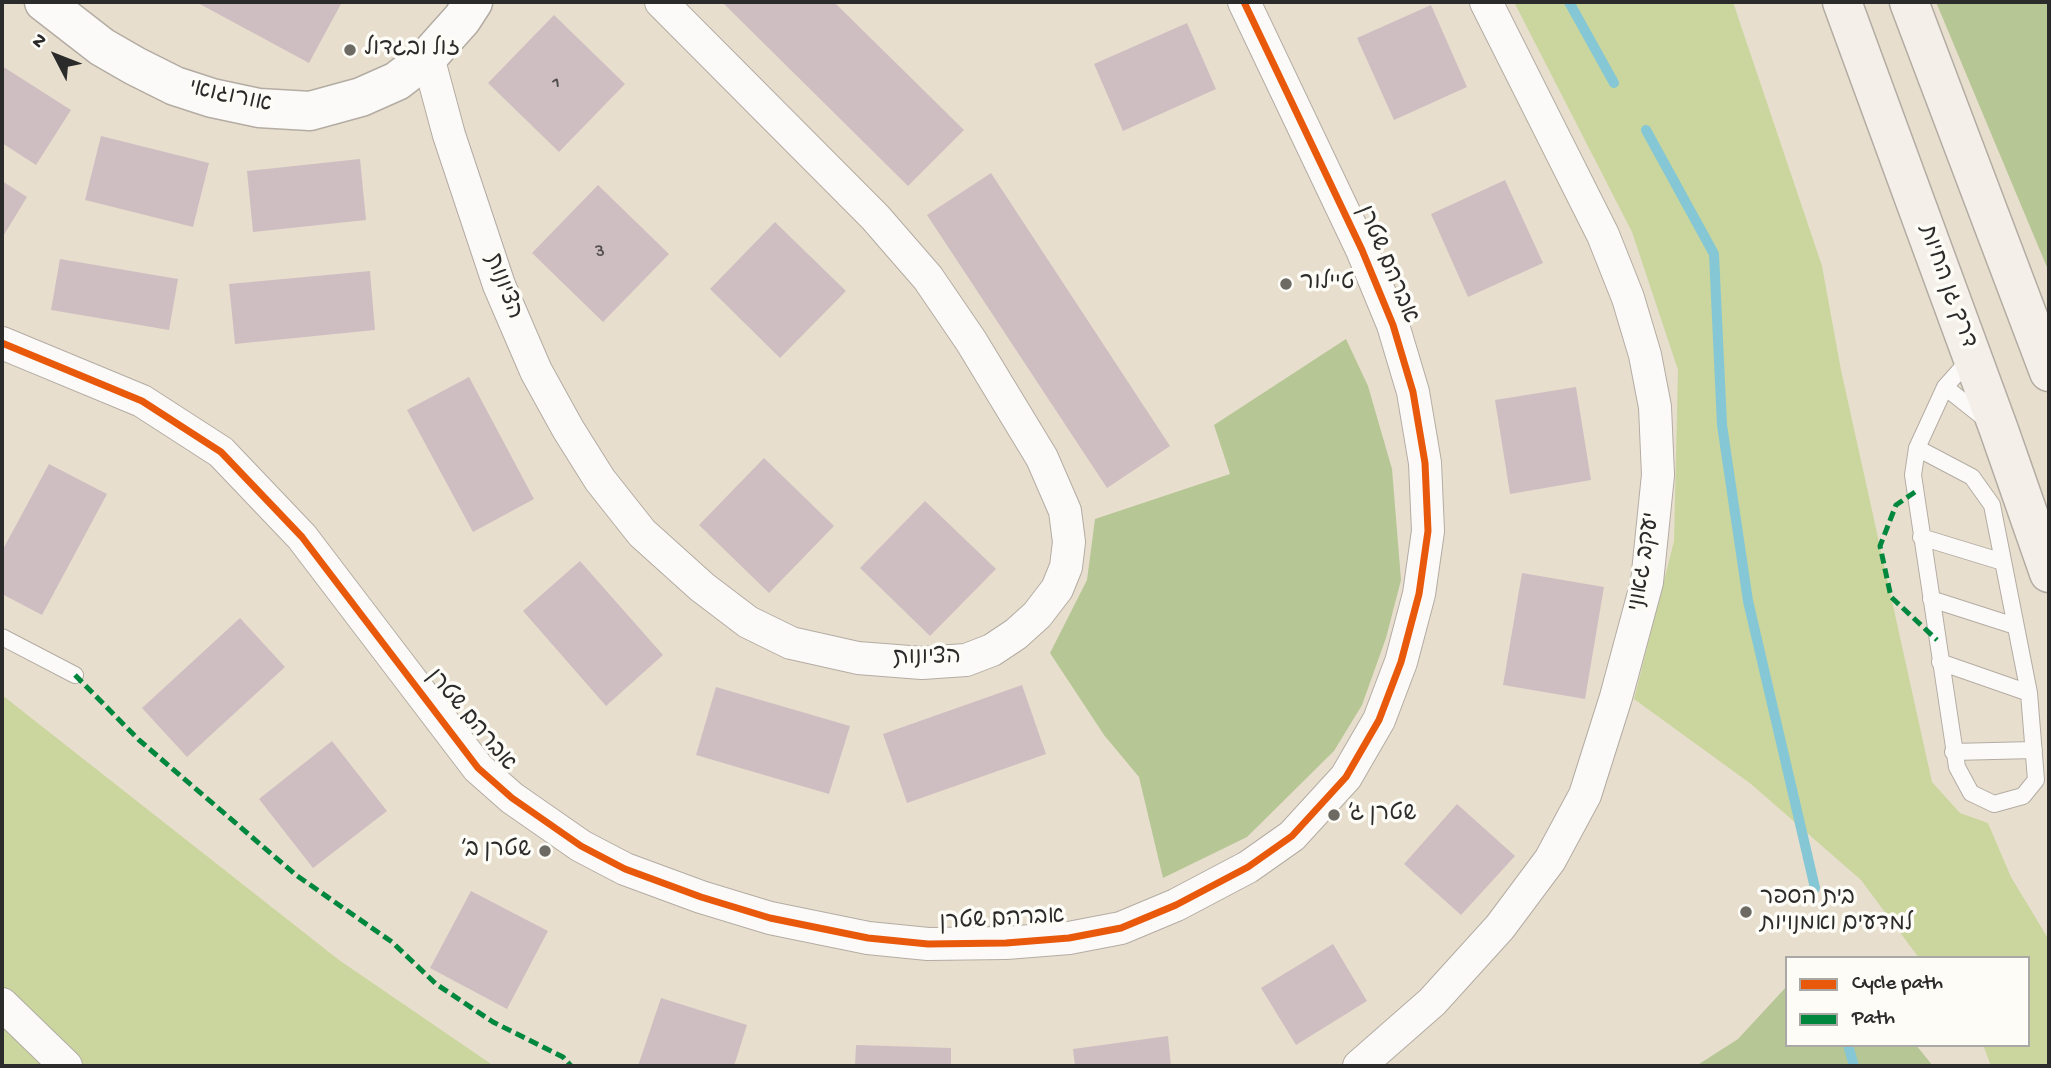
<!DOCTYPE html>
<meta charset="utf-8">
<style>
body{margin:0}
#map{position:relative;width:2051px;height:1068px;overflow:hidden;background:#e8dece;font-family:"Gochi Hand",sans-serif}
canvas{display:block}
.frame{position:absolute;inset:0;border:4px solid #2b2b2b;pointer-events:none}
.legend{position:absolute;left:1785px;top:956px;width:245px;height:91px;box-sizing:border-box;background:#fdfcf7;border:2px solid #a9a8a5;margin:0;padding:9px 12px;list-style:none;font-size:21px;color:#2b2b2b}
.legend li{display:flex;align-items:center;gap:14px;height:35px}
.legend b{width:35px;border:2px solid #a9a8a5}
.north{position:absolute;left:21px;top:21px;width:70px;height:70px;-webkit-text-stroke:5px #fdfcf7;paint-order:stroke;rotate:312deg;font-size:19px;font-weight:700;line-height:28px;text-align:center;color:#2b2b2b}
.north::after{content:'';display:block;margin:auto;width:24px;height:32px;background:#2b2b2b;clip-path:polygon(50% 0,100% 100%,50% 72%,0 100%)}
</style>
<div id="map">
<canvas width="2051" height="1068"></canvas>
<div class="frame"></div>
<ul class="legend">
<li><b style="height:9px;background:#e8590c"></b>Cycle path</li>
<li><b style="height:9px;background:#00873e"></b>Path</li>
</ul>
<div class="north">N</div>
</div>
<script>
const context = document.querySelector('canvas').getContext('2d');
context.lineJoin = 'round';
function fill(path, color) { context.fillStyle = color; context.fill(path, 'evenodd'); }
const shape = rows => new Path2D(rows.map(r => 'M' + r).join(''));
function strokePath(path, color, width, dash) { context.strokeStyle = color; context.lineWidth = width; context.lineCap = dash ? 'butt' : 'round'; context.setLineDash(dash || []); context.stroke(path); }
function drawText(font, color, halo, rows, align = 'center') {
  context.font = font + ' "Gochi Hand","Playpen Sans Hebrew",sans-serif'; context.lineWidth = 7; context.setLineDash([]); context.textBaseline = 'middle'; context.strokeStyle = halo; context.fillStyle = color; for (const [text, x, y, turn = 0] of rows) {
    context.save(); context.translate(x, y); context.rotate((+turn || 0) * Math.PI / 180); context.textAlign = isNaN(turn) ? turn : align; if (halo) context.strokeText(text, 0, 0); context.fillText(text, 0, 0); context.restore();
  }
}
fill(shape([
 [1514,2,1733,2,1822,266,1841,370,1932,782,1960,813,1988,823,2011,877,2049,940,2049,1066,1991,1066,1983,1045,2028,1045,2028,958,1919,958,1861,880,1751,784,1634,699,1674,541,1678,370,1632,232],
 [2,695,339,960,494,1066,2,1066]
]), '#cad69e');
fill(shape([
 [1936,2,2049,2,2049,272],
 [1346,339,1368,386,1392,469,1401,580,1386,638,1362,705,1334,751,1247,837,1163,878,1139,777,1104,735,1050,653,1087,580,1095,519,1230,474,1214,425],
 [1787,986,1787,1045,1916,1045,1933,1066,1696,1066,1738,1039]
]), '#b6c695');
strokePath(shape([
 [1569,2,1614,83],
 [1646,130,1714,254,1722,425,1748,601,1815,888],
 [1848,1045,1854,1066]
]), '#85c7d5', 10);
fill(shape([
 [196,2,342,2,309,63],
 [722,2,834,2,964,130,908,186],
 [1431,5,1467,87,1394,120,1357,38],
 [554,15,625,84,559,152,488,83],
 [1187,23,1216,89,1123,131,1094,64],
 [2,66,71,110,36,165,2,143],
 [101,136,209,163,193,227,85,200],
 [360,159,366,220,253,232,247,171],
 [991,173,1170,446,1107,488,927,215],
 [1505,180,1543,263,1468,297,1431,214],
 [2,181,27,197,2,238],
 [598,185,669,254,603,322,532,253],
 [775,222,846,291,780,358,710,289],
 [60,259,178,279,169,330,51,310],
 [370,271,375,330,235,344,229,284],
 [469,377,534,499,473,532,407,410],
 [1576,387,1591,480,1510,494,1495,400],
 [764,458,834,526,769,593,699,525],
 [49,464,107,494,42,615,2,594,2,551],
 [925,501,996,569,930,636,860,568],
 [580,561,663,655,606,706,523,611],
 [1522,573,1604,587,1585,699,1503,685],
 [240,618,285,667,187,757,142,708],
 [1022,685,1046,754,907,803,883,734],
 [716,687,850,726,829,794,696,755],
 [332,741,387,811,313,868,259,799],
 [1457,804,1515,856,1461,915,1404,864],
 [471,891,548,931,507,1009,430,968],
 [1333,944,1367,1001,1296,1045,1261,988],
 [661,998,747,1025,734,1066,638,1066],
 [1168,1036,1171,1066,1075,1066,1073,1049],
 [856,1045,951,1048,951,1066,855,1066]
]), '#cfbec1');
const service = shape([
 [1945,387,1984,418],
 [1917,448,1972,477,1992,505,2029,693,2036,780,2023,796,1994,804,1971,793,1957,767,1913,475,1917,448,1945,387,1970,359],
 [1921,537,2003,562],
 [1931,599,2015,626],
 [2,637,75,675],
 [1940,662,2029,693],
 [1953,752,2034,750]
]);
const minor = shape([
 [428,57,449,135,499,285,536,371,568,429,600,480,642,533,702,587,748,622,791,643,858,658,922,663,966,660,992,650,1016,634,1037,615,1057,589,1066,567,1069,542,1065,511,1042,458,971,341,928,278,875,217,661,2],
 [2,343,142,401,221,452,302,537,478,768,512,798,581,846,625,869,701,897,770,918,868,938,928,944,1006,943,1069,938,1121,928,1176,905,1248,867,1292,836,1346,777,1379,720,1401,662,1419,594,1428,531,1425,463,1413,392,1393,325,1362,250,1244,2],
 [2,1004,66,1066],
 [1359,1066,1432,1002,1500,927,1550,860,1585,795,1616,697,1647,582,1658,475,1655,407,1645,355,1628,298,1603,235,1486,2]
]);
const tertiary = shape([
 [44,2,102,47,135,66,175,86,212,98,259,108,310,111,361,97,397,81,428,57,462,19,473,2]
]);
const secondary = shape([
 [1842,2,1999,430,2049,573],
 [1909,2,2049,372]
]);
strokePath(service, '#b3aca3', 18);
strokePath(minor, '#b3aca3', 34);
strokePath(tertiary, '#b3aca3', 41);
strokePath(secondary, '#b3aca3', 41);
strokePath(service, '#fcfaf8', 16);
strokePath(minor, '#fcfaf8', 32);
strokePath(tertiary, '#fcfaf8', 38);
strokePath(secondary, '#f4f0e9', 38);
strokePath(shape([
 [1915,492,1896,505,1880,546,1891,597,1937,640],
 [75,675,139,740,296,875,392,942,436,984,493,1022,563,1057,571,1066]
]), '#00873e', 5, [10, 5]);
strokePath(shape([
 [2,343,142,401,221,452,302,537,478,768,512,798,581,846,625,869,701,897,770,918,868,938,928,944,1006,943,1069,938,1121,928,1176,905,1248,867,1292,836,1346,777,1379,720,1401,662,1419,594,1428,531,1425,463,1413,392,1393,325,1362,250,1244,2]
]), '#e8590c', 7);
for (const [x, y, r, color] of [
 [350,50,7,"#6d6a64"],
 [1286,284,7,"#6d6a64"],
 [1334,815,7,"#6d6a64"],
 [545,851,7,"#6d6a64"],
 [1746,912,7,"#6d6a64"]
]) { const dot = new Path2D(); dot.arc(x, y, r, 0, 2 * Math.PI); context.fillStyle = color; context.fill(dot); strokePath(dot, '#fdfcf7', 2.5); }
drawText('19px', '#545050', null, [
 ["1",556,84],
 ["3",600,253]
]);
drawText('23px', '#2b2b2b', '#fdfcf7', [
 ["זול ובגדול",364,50],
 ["טיילור",1300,284],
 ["שטרן ג׳",1348,815],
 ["שטרן ב׳",531,851,"right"],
 ["בית הספר",1760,899],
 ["למדעים ואמנויות",1760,925]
], 'left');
drawText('23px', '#2b2b2b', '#fdfcf7', [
 ["אורוגואי",230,98,12],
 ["אברהם שטרן",1386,265,67],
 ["הציונות",502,287,69],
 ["דרך גן החיות",1946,287,70],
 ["יעקב גאוני",1646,562,-81],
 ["הציונות",927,659,-1],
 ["אברהם שטרן",470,721,50],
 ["אברהם שטרן",1002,921,-3]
]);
</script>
